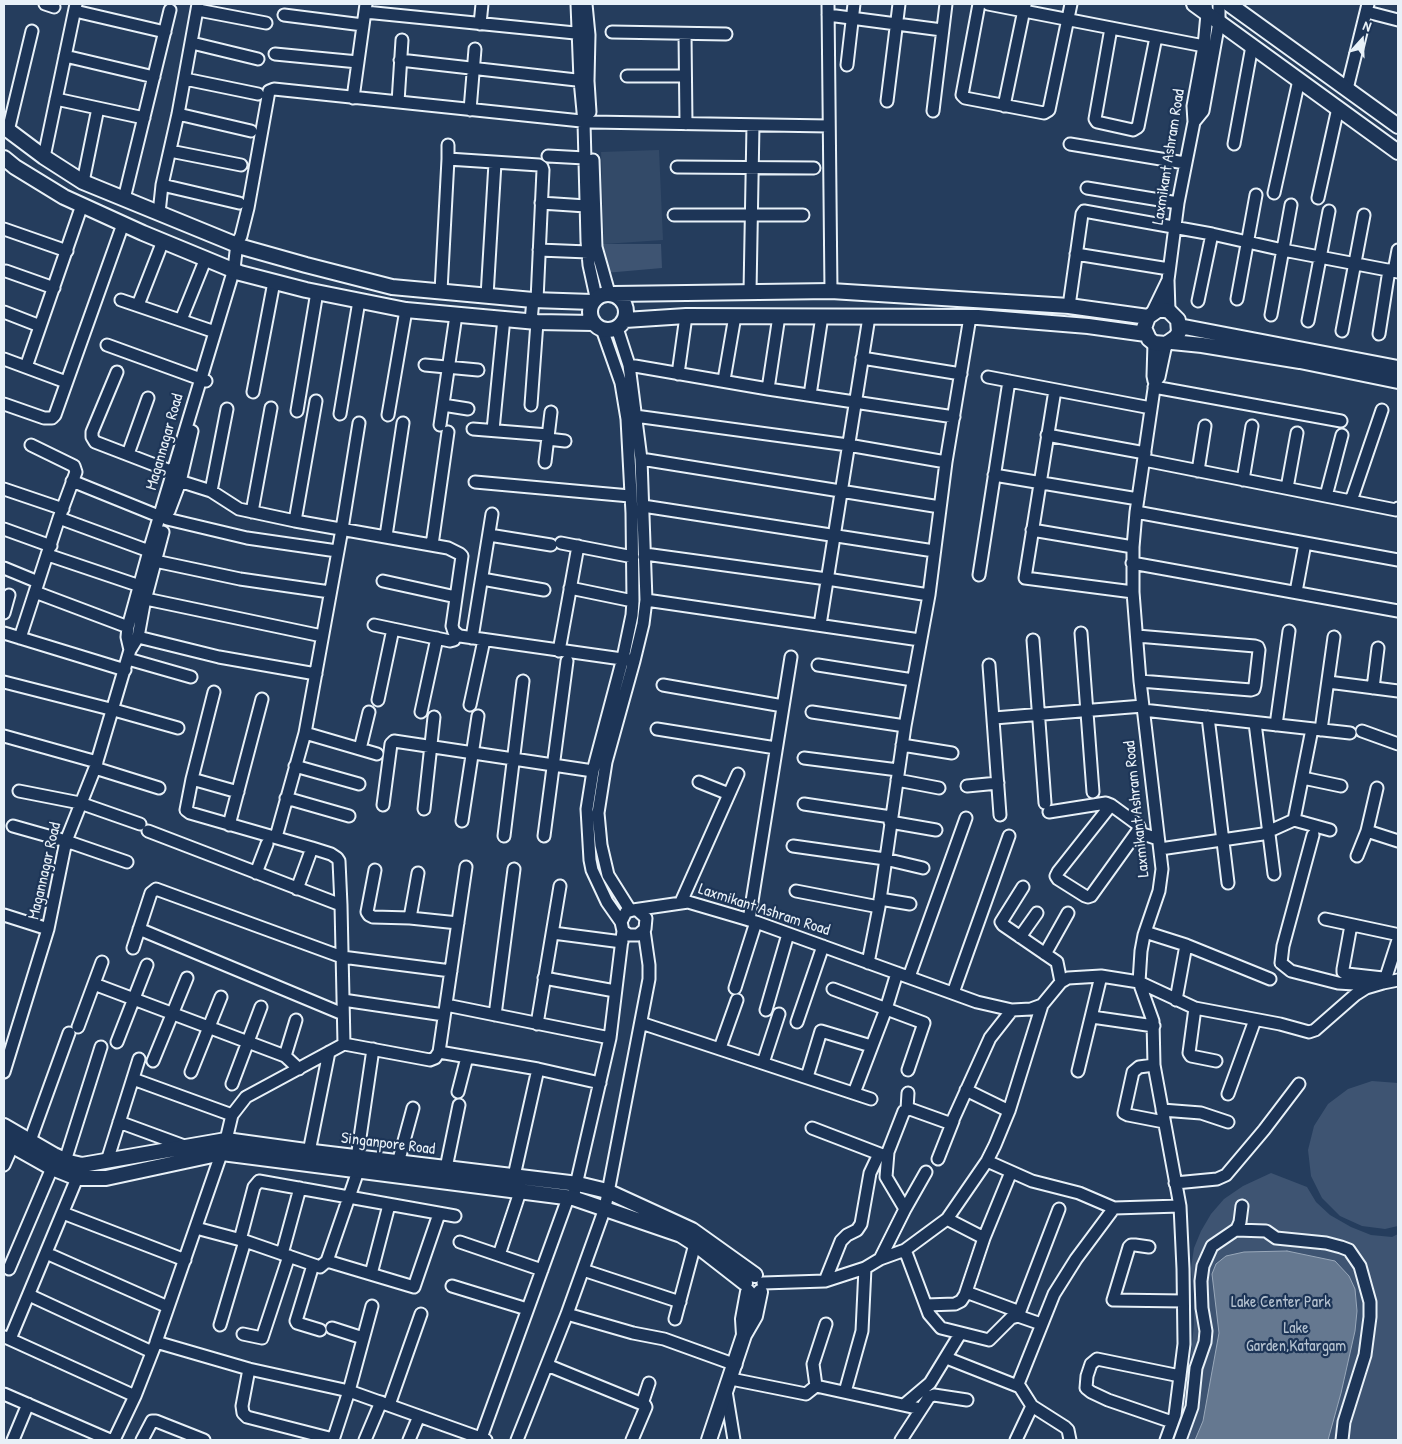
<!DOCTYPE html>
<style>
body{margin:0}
#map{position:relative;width:1402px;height:1444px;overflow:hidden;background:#253d5d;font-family:"Patrick Hand",sans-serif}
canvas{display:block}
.frame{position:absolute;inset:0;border:5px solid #e8f1f8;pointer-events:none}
.north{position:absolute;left:1337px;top:15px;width:50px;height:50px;-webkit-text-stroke:4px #1d3557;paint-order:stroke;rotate:20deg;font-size:14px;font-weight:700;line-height:20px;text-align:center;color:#e8f1f8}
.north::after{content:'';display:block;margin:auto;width:18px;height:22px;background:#e8f1f8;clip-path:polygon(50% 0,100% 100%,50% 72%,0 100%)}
</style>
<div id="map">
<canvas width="1402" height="1444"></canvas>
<div class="frame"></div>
<div class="north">N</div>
</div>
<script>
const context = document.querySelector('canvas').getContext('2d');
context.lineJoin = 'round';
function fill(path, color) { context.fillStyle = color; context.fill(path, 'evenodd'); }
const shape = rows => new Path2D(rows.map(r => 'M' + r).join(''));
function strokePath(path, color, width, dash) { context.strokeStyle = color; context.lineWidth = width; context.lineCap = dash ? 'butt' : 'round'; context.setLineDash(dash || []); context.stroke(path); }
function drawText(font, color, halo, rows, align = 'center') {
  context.font = font + ' "Patrick Hand",sans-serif'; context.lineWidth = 4.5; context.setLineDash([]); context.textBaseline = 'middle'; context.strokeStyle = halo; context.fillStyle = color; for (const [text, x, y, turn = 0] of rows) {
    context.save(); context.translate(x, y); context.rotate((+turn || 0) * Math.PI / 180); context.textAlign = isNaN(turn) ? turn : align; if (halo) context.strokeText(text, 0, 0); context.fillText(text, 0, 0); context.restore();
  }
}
fill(shape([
 [659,150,663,240,604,244,601,152]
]), '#334a68');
fill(shape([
 [601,244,661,244,662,268,605,273],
 [1372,1081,1398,1083,1398,1226,1385,1229,1362,1226,1340,1216,1322,1198,1311,1176,1308,1150,1314,1126,1328,1104,1348,1089],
 [1271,1173,1307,1187,1316,1202,1330,1215,1351,1227,1371,1235,1392,1237,1398,1234,1398,1440,1172,1440,1182,1413,1189,1375,1194,1324,1194,1294,1191,1268,1194,1248,1201,1231,1211,1214,1224,1199,1243,1186]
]), '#3e5472');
const water = shape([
 [1287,1251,1335,1261,1349,1276,1355,1289,1357,1311,1355,1331,1341,1393,1328,1440,1195,1440,1203,1421,1219,1333,1212,1274,1216,1264,1226,1256,1244,1252,1287,1251]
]);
fill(water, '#657890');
strokePath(water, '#99a8ba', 1);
const minor = shape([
 [45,4,54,7],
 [577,4,580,80,584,122,587,241,589,265,596,297],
 [586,4,589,35,588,81,590,112],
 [828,4,831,291],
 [979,4,962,95,965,98,1044,113,1049,110,1071,4],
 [988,4,1204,46],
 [198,10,266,23],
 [75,11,165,32],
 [365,12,585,34],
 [1367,12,1398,20],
 [284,15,363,25],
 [828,15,942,30],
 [480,24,482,4],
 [1111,28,1095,119,1097,122,1133,130,1138,127,1156,37],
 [612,32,726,34],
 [685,34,686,124],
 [192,43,258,59],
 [275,54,358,62],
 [65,56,154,77],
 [400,60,585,81],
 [847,65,854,4],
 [627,76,685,76],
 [185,79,258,94],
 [1347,89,1368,4],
 [353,98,366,4],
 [56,99,144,118],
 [887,101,899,4],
 [398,102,402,40],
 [1004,106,1025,5],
 [470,110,475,49],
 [933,111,946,4],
 [178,114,251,131],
 [1194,122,1203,111,1219,22,1219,4],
 [8,131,32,31],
 [1070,144,1185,163],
 [1234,144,1252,46],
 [170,151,241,165],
 [548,156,585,158],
 [44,157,76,4],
 [448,159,448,145],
 [593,160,596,247,609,293],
 [677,167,814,168],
 [83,182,98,108],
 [162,185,239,203],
 [1087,188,1178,203],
 [1274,193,1299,80],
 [1318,198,1338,108],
 [124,199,170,10],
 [541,203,586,206],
 [159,213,162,185,178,114,198,4],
 [674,215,803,215],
 [4,229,67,251],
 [539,250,588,252],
 [1076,254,1169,269],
 [6,271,54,288],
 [1394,271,1398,250],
 [1168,280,1169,311],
 [441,291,448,159,539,165,542,167,543,170,537,300],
 [750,292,753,125],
 [487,296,495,163],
 [1237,299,1256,195],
 [121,300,215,332],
 [1198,301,1212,234],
 [138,305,163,241],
 [1069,306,1082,214,1084,211,1212,234,1283,250,1398,272],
 [4,312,40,326],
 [1152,313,1168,280,1178,203,1194,122,1193,106,1204,46,1207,14,1206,4],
 [1271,315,1291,205],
 [181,320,206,258],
 [531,321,533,300],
 [1308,321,1329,211],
 [617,328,629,365,641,459,646,600,643,624,634,661,606,762,598,813,601,845,608,875,630,910],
 [602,329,621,383,627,419,632,513,633,601,632,615,623,658,593,771,587,809,590,860,592,870,607,902,621,922],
 [1342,331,1364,215],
 [1379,334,1389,270],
 [107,345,206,381],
 [862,358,961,374],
 [4,359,66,382],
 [425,365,478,370],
 [629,365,768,389,954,417],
 [26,367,82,205],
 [117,372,92,432,92,437,95,442,173,472],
 [678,374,686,316],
 [988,377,1151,408],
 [724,380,735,316],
 [1154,381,1153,376,1154,343],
 [1154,387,1341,421],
 [768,389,779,316],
 [1055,390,1025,578,1133,592],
 [253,392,274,282],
 [810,395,822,316],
 [4,404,44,418,52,418,55,415,123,224],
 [443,405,468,409],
 [531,405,537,322],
 [297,411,317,292],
 [340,414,359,301],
 [388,415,406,310],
 [635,416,848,445,946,462],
 [440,425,456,315],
 [473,429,548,435],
 [493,430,504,318],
 [1047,435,1145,453],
 [548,439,565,441],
 [128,454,148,398],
 [641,459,940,507],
 [1144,460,1396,510,1398,508],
 [545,462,551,412],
 [1198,471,1205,426],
 [994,475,1138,499],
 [173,479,211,491,239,509,295,521,448,548,460,554,462,556,452,626,454,632,460,636,629,660],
 [1243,480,1252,426],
 [72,481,161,517],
 [475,482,630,496],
 [1287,488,1297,433],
 [4,489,63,509],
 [211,491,227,409],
 [1326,496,1342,435],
 [1351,501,1382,410],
 [643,506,934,551],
 [169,511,180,482,192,431],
 [252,512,271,408],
 [1136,512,1398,560],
 [59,518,149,551],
 [167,519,247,538,337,551],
 [295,521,316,401],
 [4,529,51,546],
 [1032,530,1133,547],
 [489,535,551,545],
 [386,536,403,423],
 [561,543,633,557],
 [432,545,448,432],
 [645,554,827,579,929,595],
 [48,555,140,586],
 [155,561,240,579,330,592],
 [1132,563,1398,611],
 [4,568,38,582],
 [979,575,1009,381],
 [482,579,544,590],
 [383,581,456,597],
 [570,588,633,601],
 [35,592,128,627],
 [1296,592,1305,543],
 [146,599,322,636],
 [646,600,920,640],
 [4,613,9,595],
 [374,625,450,641,454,640,456,633],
 [820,625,869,317],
 [4,633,125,670],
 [1081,633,1093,792],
 [1137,636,1255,646,1258,647,1259,650,1255,685,1254,689,1251,690,1140,681],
 [138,637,219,657,316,674],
 [20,638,59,518,76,472,74,466,31,445],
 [472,638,492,514],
 [1033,640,1045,803],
 [130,650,127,637,128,627,149,551,234,269,237,243,241,236,248,208,269,91,274,89,591,122,829,126],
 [559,651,578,546],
 [128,659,191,677],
 [818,665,913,680],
 [989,665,1000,815],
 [4,682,114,710,178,728],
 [1328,682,1398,691],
 [663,685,783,706],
 [1373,688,1378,648],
 [214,692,192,779,186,810,190,813,312,848,331,854,337,858,339,861,341,905,344,1044,246,1097,232,1115,226,1140,156,1342,249,1369,349,1391,486,1440],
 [378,700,393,629],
 [470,705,484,640],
 [1143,710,1350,733],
 [421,712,437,638],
 [812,712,905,726],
 [1208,717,1228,883],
 [994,718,1143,706],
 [1255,723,1274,874],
 [1276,725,1289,631],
 [657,729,776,748],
 [1321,730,1334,637],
 [1362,731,1398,744],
 [305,733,377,754],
 [4,736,97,762],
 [902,745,952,753],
 [360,749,369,712],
 [804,758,898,770],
 [295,766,359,784],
 [95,768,159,788],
 [1303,778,1341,786],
 [192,779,238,792],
 [897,780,939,788],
 [699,782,729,794],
 [967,786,998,783],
 [19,791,80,803,140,824],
 [286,798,349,816],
 [804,804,891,817],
 [383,805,391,744,394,741,593,771],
 [1111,805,1058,872,1056,876,1058,879,1085,896,1088,897,1091,896,1137,832],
 [424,809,434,717],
 [1049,812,1106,803,1111,805,1137,824,1139,827,1137,832,1158,839],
 [1294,820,1330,830],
 [462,821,478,716],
 [890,822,936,830],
 [229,825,262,699],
 [13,826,66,841,127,862],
 [148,831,341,905],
 [1367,831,1377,788],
 [1313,835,1283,946,1281,963,1291,971,1338,983,1371,985],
 [504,836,523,681],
 [544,836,567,661],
 [276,837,305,733,342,529,359,423],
 [793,846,885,859,923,868],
 [1160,849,1263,834,1294,820,1312,729],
 [1357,856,1367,831,1398,841],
 [375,870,367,912,369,915,373,917,410,918,458,923],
 [256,873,267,844],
 [1023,887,1001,922,1003,925,1057,962,1061,982],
 [297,889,312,848],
 [796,891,879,907],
 [880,899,910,904],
 [681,902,738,774],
 [637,910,646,918,645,929,638,935,629,935,623,931,621,922,626,912,633,910,688,902,756,922,977,1002,1012,1010,1031,1009,1042,1005,1061,982,1068,978,1101,976,1139,982,1141,951,1144,935,1159,891,1162,869,1140,681,1133,592,1133,547,1136,512,1155,382,1159,377,1166,344],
 [4,915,48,929],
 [410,918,418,873],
 [1325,919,1395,934,1398,937],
 [749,920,791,657],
 [1351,925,1343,969,1343,972,1347,974,1383,978,1386,977,1398,940],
 [139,929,343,1014],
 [1145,932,1186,945,1270,979],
 [553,933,622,942],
 [1020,937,1037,913],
 [133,948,151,893,156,889,342,957,451,971],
 [1045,954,1068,913],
 [868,963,879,907,905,726,929,595,946,462,970,317],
 [909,977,966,818],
 [544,978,615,991],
 [1139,982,1153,1021,1154,1065,1180,1206,1183,1269,1184,1344,1175,1415,1166,1440],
 [1139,982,1195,1008,1280,1024,1309,1032,1315,1030,1355,995,1366,988,1383,983,1398,980],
 [94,984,285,1056,299,1069],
 [735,988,756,922],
 [833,989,924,1023,908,1070],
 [953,993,1009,836],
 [343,1000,444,1015],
 [1176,1000,1186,945],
 [446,1005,610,1038],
 [1195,1008,1189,1053,1191,1056,1216,1061],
 [766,1010,788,934],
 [495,1015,514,869],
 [1092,1017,1154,1026],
 [797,1022,823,946],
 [641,1023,871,1099],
 [537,1024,560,886],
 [78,1027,102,962],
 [117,1042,147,965],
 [344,1044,430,1060,435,1058,439,1052,466,867],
 [720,1048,737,1000],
 [439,1052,538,1069,600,1083],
 [285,1056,296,1020],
 [153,1061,187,978],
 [763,1063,779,1014],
 [1154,1065,1139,1067,1133,1072,1124,1113,1128,1115,1164,1122],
 [1078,1071,1101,976],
 [4,1072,48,929,66,841,95,768,130,650,138,637,144,604,163,532],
 [191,1072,221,997],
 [807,1077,821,1031,871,1046],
 [133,1079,232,1115],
 [232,1084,261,1007],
 [966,1090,1009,1111],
 [458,1092,467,1057],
 [854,1093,886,1009,897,973],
 [1228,1094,1255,1020],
 [907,1109,908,1093],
 [1162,1110,1201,1113,1228,1122],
 [119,1122,187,1147],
 [812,1128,885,1156],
 [30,1141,69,1033],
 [309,1152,329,1052],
 [357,1158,373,1049],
 [938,1159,953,1121],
 [65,1161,101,1047],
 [107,1161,139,1059],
 [987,1161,1032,1181,1079,1193,1114,1208,1180,1206],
 [398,1163,413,1108],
 [4,1165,12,1147],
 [446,1168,459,1105],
 [514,1176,538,1069],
 [1175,1183,1217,1179,1226,1175,1264,1130,1299,1084],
 [573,1198,610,1038,623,931],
 [905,1209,926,1172],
 [63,1213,185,1260],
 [947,1219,984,1238],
 [196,1228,245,1241,320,1267,327,1261,414,1287,439,1214],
 [1236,1230,1266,1231,1276,1238,1326,1243,1341,1247,1349,1250,1360,1266,1370,1302,1370,1317,1365,1355,1344,1422,1342,1440],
 [240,1240,254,1187,259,1181,455,1216],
 [460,1242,542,1270],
 [1149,1247,1135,1245,1131,1245,1129,1247,1113,1300,1183,1301],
 [905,1250,929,1314,941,1328,989,1340,1011,1318,1018,1316,1041,1324],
 [46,1253,168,1307],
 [282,1254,300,1188],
 [499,1255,520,1192],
 [880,1259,905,1209,886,1177,888,1152,904,1111,910,1109,949,1123,952,1122,990,1038,1012,1010],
 [327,1261,358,1171],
 [313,1265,296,1321,297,1323,320,1330],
 [9,1269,52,1168],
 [583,1270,680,1302],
 [371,1274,389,1205],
 [825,1281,841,1241,847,1235,857,1230,861,1224,870,1173,879,1154],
 [763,1283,825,1281,865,1268,880,1259,905,1250,947,1219,987,1161,995,1145,1009,1111,1042,1005],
 [452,1286,527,1309],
 [966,1292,1020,1312],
 [29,1295,152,1352],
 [926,1305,955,1304,961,1301,965,1295,984,1238,1011,1172],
 [567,1314,633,1333,664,1339,736,1365],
 [1018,1316,1059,1209],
 [675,1319,695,1244],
 [220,1325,245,1241],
 [332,1328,363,1338],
 [243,1334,262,1338,289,1256],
 [5,1337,135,1396],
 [10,1339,77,1178],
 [949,1359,1020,1387],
 [547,1365,645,1405,646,1407,632,1440],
 [249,1369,242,1406,243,1413,247,1417,333,1439],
 [731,1379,806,1394,816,1386,921,1409],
 [816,1386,813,1364,826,1324],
 [726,1391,734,1440],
 [845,1392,862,1331,865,1268],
 [4,1394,110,1440],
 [642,1404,649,1383],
 [389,1405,421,1314],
 [904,1405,930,1383,960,1334],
 [1172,1422,1108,1400,1091,1392,1086,1388,1087,1376,1091,1364,1097,1359,1180,1376],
 [481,1438,568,1198],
 [13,1440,28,1404],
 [114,1440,135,1396,155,1345],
 [142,1440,152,1421,156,1421,204,1440],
 [333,1440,349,1391,372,1306],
 [365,1440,381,1402],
 [409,1440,419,1416],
 [517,1440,567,1314,605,1208,649,979,649,965,644,930],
 [901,1440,929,1397,934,1395,967,1400],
 [1016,1440,1032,1406],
 [1070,1440,1068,1430,1065,1427,1032,1406,1018,1384,1054,1294,1076,1259,1114,1208],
 [1180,1440,1192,1407,1196,1368,1205,1342,1206,1331,1202,1308,1201,1281,1203,1266,1212,1246,1237,1229,1240,1222,1242,1206]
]);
const major = shape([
 [1194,4,1398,152],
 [1229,4,1398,126],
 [4,127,44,157,83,182,242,247,306,265,392,287,533,300,592,302],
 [4,158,15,167,64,197,143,233,240,273,306,290,406,310,537,322,593,323],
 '590 312a18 18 0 1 1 36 0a18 18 0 1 1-36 0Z',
 [614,294,831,291,1069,306,1148,317,1158,310,1164,310,1169,311,1178,320,1179,332,1176,337,1166,344,1154,343,1149,339,1144,328,1148,317],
 [625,320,686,316,978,317,1088,326,1146,334],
 [1179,326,1398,368],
 [1172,342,1202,345,1300,361,1398,381],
 [4,1126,54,1155,69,1162,82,1165,226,1140,313,1152,578,1184,607,1191,692,1230,755,1275],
 [4,1141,52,1168,77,1178,106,1178,222,1153,573,1198,681,1235,695,1244,745,1283],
 [744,1335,743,1319,748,1292],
 [709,1440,744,1335,755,1316,760,1292]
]);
strokePath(minor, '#e8f1f8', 15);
strokePath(major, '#e8f1f8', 18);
strokePath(minor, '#1d3557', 11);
strokePath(major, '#1d3557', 14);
drawText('16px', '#e8f1f8', '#1d3557', [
 ["Laxmikant Ashram Road",1169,157,-81],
 ["Magannagar Road",165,442,-74],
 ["Laxmikant Ashram Road",1137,809,-96],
 ["Magannagar Road",45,871,-77],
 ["Laxmikant Ashram Road",764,910,18],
 ["Singanpore Road",388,1144,7]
]);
drawText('16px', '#b5c2d0', '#1d3557', [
 ["Lake Center Park",1281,1303],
 ["Lake",1296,1329],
 ["Garden,Katargam",1296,1347]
]);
</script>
